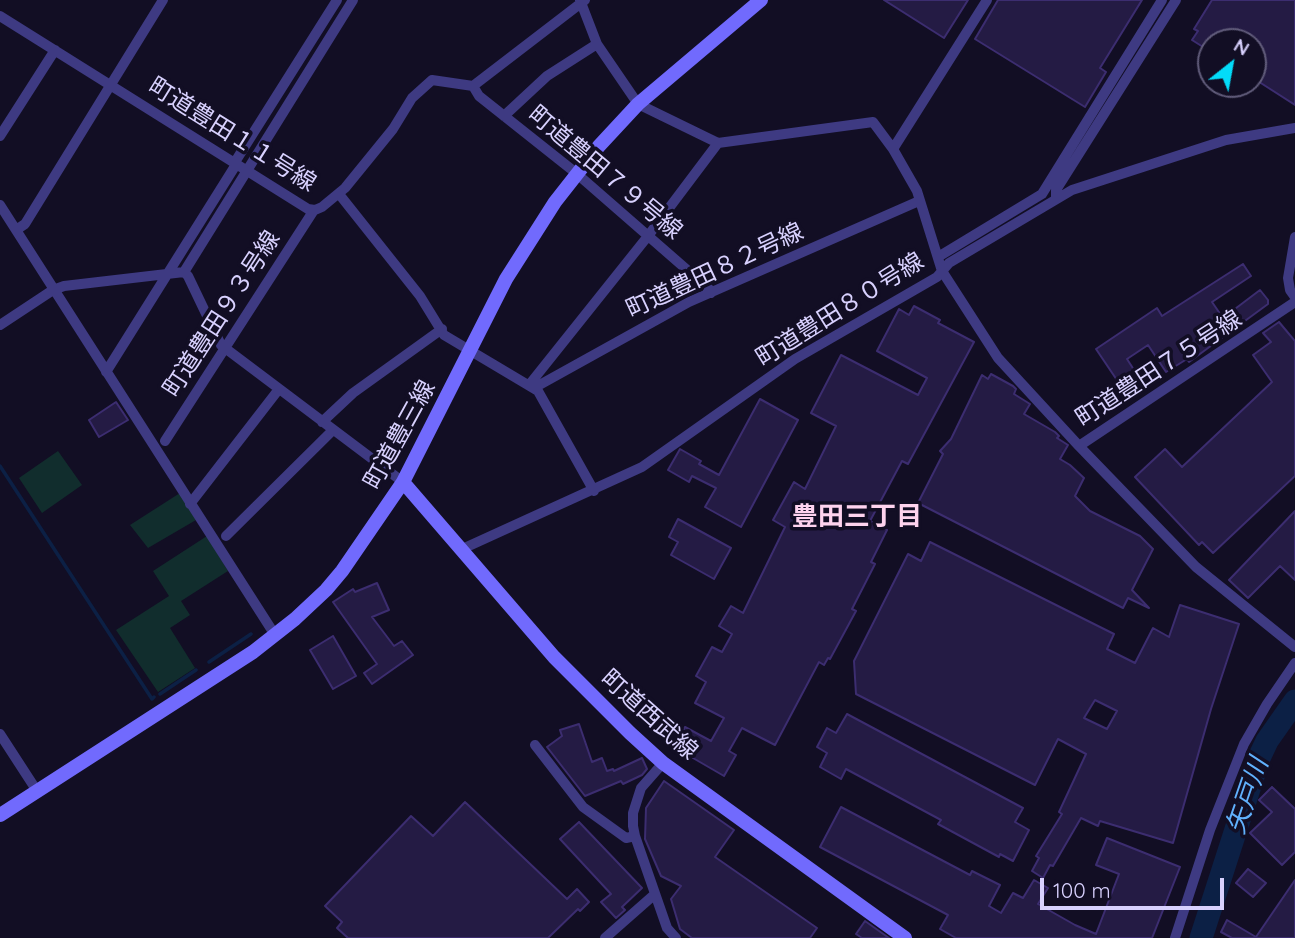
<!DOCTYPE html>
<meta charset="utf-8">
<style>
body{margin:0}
#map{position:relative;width:1295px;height:938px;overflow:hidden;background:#120e24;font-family:Quicksand,sans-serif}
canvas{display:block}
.north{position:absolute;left:1197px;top:28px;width:70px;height:70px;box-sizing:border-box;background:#120e24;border:2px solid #615c7b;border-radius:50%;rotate:31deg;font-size:19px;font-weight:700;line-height:28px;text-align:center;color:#d8d1fe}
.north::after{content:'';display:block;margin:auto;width:24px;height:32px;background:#03dbf9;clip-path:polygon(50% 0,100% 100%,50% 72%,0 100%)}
.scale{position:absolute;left:1040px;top:878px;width:184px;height:32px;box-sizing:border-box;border:4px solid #d8d1fe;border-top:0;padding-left:9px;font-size:21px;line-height:24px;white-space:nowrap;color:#d8d1fe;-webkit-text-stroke:5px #120e24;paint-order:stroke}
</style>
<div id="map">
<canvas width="1295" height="938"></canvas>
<div class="north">N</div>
<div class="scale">100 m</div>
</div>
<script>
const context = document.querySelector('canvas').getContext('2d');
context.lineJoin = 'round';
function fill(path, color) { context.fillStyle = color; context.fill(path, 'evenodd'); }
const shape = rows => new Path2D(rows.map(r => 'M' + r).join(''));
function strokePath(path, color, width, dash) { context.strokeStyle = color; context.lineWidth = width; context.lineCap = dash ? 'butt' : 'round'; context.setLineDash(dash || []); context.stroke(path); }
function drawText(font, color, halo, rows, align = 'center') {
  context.font = font + ' Quicksand,"Noto Sans JP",sans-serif'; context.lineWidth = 7; context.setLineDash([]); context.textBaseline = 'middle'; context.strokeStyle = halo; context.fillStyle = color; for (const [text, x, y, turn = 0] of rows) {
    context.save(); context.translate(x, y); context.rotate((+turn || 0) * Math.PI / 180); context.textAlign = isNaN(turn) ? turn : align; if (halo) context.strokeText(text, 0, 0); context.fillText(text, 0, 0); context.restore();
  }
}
fill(shape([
 [58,451,82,485,42,513,19,478],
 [180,493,196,520,148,548,130,525],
 [207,536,228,571,181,601,190,615,170,628,195,668,158,692,116,630,169,596,153,571]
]), '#112d2d');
strokePath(shape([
 [0,466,152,699,154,697],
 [209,662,251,634],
 [160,694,196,670]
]), '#0c2045', 3.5);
strokePath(shape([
 [1201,938,1259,758,1267,741,1295,701]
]), '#0c2045', 23);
const building = shape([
 [884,0,968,0,944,38,884,0],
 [998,0,1142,0,1100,68,1106,72,1085,107,975,39,998,0],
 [1212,0,1295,0,1295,105,1253,78,1253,42,1211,42,1211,52,1192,40,1198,31,1194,29,1212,0],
 [1243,264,1251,276,1212,302,1223,318,1260,290,1268,300,1268,304,1189,362,1187,359,1166,372,1148,345,1127,359,1145,387,1129,398,1096,349,1157,308,1162,316,1243,264],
 [914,306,940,320,938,323,974,342,908,464,902,461,870,521,887,530,871,562,875,564,852,609,856,611,830,659,828,658,824,665,819,662,775,745,742,728,729,751,736,755,724,776,674,747,685,727,711,741,724,718,695,703,706,682,696,676,712,647,722,652,732,634,719,626,731,606,743,613,785,527,773,520,794,482,805,489,836,426,811,413,841,355,918,395,927,378,877,351,899,309,909,315,914,306],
 [1279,322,1295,341,1295,476,1213,553,1202,542,1199,545,1135,477,1165,449,1182,467,1272,382,1253,355,1271,342,1263,333,1279,322],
 [991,374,1013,386,1016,389,1014,394,1030,404,1024,414,1055,432,1059,436,1057,438,1068,445,1060,459,1070,465,1084,478,1075,496,1090,511,1140,536,1153,549,1132,590,1149,608,1128,598,1123,608,918,503,943,454,940,451,951,439,982,375,988,379,991,374],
 [760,399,798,420,741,527,705,507,716,488,692,476,689,482,668,470,680,449,701,461,699,464,719,475,760,399],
 [116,402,128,420,99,437,89,420,116,402],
 [1295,511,1295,580,1280,566,1248,598,1229,580,1295,511],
 [678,519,731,548,714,579,671,555,678,542,669,537,678,519],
 [930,542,1114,634,1107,649,1135,663,1153,628,1169,637,1180,605,1239,624,1211,709,1173,843,1100,821,1098,826,1081,818,1053,866,1050,865,1043,878,1032,871,1039,858,1036,856,1062,814,1059,812,1086,754,1058,739,1035,785,856,694,854,661,908,554,921,561,930,542],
 [1095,700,1117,711,1107,729,1084,718,1095,700],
 [377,583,389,610,372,617,394,646,402,641,413,655,372,684,364,673,377,664,333,602,353,589,355,592,377,583],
 [333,636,356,676,333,689,310,650,333,636],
 [847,714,1023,808,1015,822,1029,830,1013,861,1000,854,999,857,938,824,941,820,846,769,841,779,820,767,827,753,817,747,827,728,836,733,847,714],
 [579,724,592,762,602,758,607,771,613,769,614,771,642,758,647,769,642,775,623,784,621,781,585,796,547,747,562,736,560,730,579,724],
 [664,781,734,830,715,857,817,928,810,938,692,938,680,929,671,899,681,886,661,876,645,839,646,808,664,781],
 [1272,787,1295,809,1295,852,1282,865,1250,833,1272,812,1259,800,1272,787],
 [465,802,567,899,577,889,589,902,580,911,578,909,548,938,348,938,337,928,342,922,325,906,411,816,433,836,465,802],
 [841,807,970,875,972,871,1000,885,989,906,1001,913,1013,893,1023,898,1034,880,1048,888,1038,904,1075,925,1096,934,1119,874,1096,865,1107,838,1180,867,1152,938,956,938,940,929,948,915,820,847,841,807],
 [579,822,642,888,622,907,625,910,616,918,601,902,611,894,560,839,579,822],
 [1248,869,1266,883,1253,897,1236,883,1248,869],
 [1295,880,1295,938,1232,938,1221,932,1227,920,1256,937,1295,880],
 [865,921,889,938,862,938,856,934,865,921]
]);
fill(building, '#241b44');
strokePath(building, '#3c2d70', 2);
strokePath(shape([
 [580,0,597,44,638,104,718,143,873,122,893,149,917,191,942,271,998,358,1079,446,1295,302],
 [0,16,308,209,315,210,322,207,345,188,393,129,412,98,432,80,473,86,585,0],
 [473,86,479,96,576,173,709,289,711,293],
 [504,116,547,76,597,44],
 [0,136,55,50],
 [893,149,987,0],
 [235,162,337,0],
 [339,194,420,296,444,335,538,391,594,491],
 [1056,199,1056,190,1176,0],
 [0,205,275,635],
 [16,230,25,224,163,0],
 [1295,237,1288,278,1290,290,1295,297],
 [938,257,1042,194,1162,0],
 [184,272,353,0],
 [0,325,53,290,64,286,184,272,188,276,221,345,403,482],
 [106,372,237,163],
 [529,385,648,236,718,143],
 [534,388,689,302,919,201],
 [322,422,353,393,442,329],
 [165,441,314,210],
 [1079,446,1196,567,1295,647],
 [190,504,279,389],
 [226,536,333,430],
 [460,550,642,467,795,359,937,277,949,263,1072,190,1226,140,1295,128],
 [0,734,37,791],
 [535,745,583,807,626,838,635,836],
 [663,763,641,788,633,813,633,826,635,836,667,928,676,938],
 [605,938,655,894],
 [1175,938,1210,830,1244,744,1267,704,1295,663]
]), '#3e3a82', 10);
strokePath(shape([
 [403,482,554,657,630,733,663,763,905,938],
 [0,815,253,652,295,619,326,590,342,571,403,482,506,279,555,202,599,146,638,104,761,0]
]), '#716afd', 14);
drawText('24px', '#d8d1fe', '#120e24', [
 ["町道豊田１１号線",232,135,32],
 ["町道豊田７９号線",605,173,40],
 ["町道豊田８２号線",715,271,-25],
 ["町道豊田８０号線",840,310,-32],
 ["町道豊田９３号線",222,314,-57],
 ["町道豊田７５号線",1159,369,-33],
 ["町道豊三線",400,435,-61],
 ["町道西武線",649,715,42]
]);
drawText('bold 26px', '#fed3ee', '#120e24', [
 ["豊田三丁目",857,517]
]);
drawText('italic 26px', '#61b1fd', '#120e24', [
 ["矢戸川",1248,796,-71]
]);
</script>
